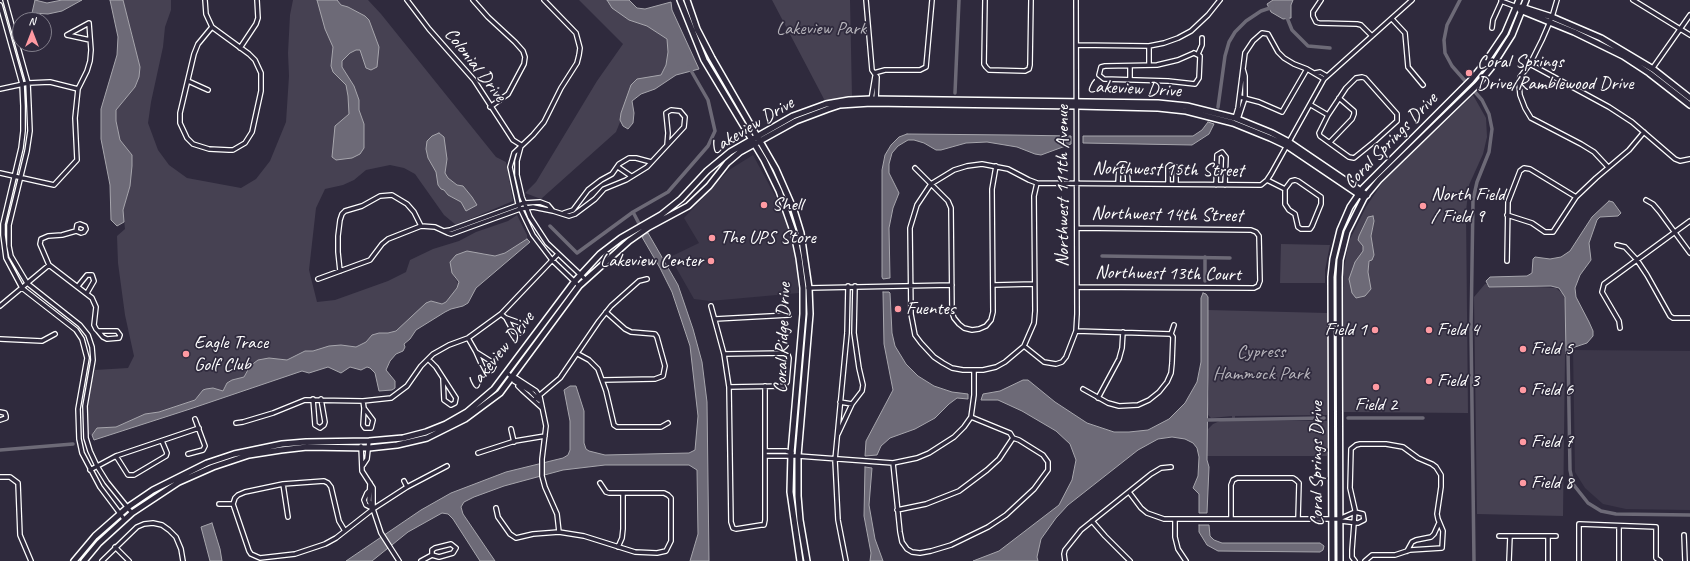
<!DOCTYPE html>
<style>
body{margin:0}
#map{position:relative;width:1690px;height:561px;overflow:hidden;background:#2f2a3d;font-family:Caveat,sans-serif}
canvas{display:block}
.north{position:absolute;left:12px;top:12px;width:40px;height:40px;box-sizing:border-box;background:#2f2a3d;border:1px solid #827f8b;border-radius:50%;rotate:0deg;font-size:11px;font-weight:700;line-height:16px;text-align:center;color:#fff}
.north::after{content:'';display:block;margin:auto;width:14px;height:18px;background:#ff9aa2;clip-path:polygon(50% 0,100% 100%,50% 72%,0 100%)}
</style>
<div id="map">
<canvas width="1690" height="561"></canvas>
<div class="north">N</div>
</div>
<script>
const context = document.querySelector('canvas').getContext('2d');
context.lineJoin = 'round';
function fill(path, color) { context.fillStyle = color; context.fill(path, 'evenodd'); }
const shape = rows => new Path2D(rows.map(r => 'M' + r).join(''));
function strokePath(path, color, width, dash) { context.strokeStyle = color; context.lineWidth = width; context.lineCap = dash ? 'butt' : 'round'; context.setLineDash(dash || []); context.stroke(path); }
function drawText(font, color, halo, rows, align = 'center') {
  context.font = font + ' Caveat,sans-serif'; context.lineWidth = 3.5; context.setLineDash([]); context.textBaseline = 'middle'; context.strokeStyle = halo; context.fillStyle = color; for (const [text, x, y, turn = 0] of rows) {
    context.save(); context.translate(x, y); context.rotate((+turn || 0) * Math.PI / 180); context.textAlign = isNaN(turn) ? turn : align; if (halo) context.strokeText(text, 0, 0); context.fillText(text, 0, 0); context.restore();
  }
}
fill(shape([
 [753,155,785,214,794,241,799,293,710,301,694,299,670,257,699,243,684,218,729,170],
 [1573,350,1690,351,1690,510,1626,509,1603,504,1585,488,1575,472]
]), '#3c3749');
fill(shape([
 [123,0,171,0,171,10,165,27,163,47,151,102,148,123,158,150,169,165,187,178,241,188,256,179,270,161,286,122,289,76,288,53,290,15,293,0,368,0,381,14,496,157,506,162,513,201,456,225,444,215,415,174,404,168,390,165,366,170,354,180,343,185,325,189,316,208,309,270,317,302,335,300,388,281,406,272,410,260,433,249,459,241,476,232,508,221,517,215,527,235,527,239,505,253,494,256,482,253,452,273,459,285,446,302,442,304,431,301,396,331,388,333,379,333,372,335,366,342,356,347,341,345,313,351,305,351,287,360,254,362,247,370,244,377,232,380,227,383,223,391,213,388,206,389,203,390,195,400,159,413,145,414,116,427,111,428,106,427,94,431,92,435,88,434,88,394,95,370,128,368,134,356,125,315,118,263,117,236,125,229,123,210,130,186,132,155,120,140,116,121,116,110,135,87,140,67],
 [579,0,624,0,633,19,677,33,670,71,629,100,616,132,541,199,525,193,536,182,597,81,623,44],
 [772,0,850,0,852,97,825,101],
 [1473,95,1486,118,1487,137,1483,154,1469,185,1466,211,1468,413,1344,412,1343,273,1349,241,1366,207,1384,180],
 [1281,244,1330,245,1325,270,1325,283,1280,283],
 [1485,284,1556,288,1563,294,1565,299,1565,357,1563,516,1477,514,1474,297],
 [1208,310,1327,313,1330,384,1327,415,1235,416,1235,420,1327,421,1327,456,1207,456,1207,430,1213,424,1222,420,1232,420,1232,416,1211,418,1207,414,1209,392]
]), '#464152');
const water = shape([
 [35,0,47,3,62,0,82,0,62,11,48,14,32,13,35,0],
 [110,0,123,0,140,67,139,77,135,87,116,110,116,121,120,140,132,155,132,166,130,186,123,210,124,222,117,226,111,220,110,185,101,139,101,109,117,55,118,37,110,0],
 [317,0,337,0,341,5,348,7,365,16,369,20,379,47,377,67,371,70,366,68,360,50,356,50,350,53,342,61,342,67,354,86,359,100,359,110,364,124,364,148,360,154,352,158,336,160,332,157,335,126,349,114,348,96,346,85,333,72,331,66,333,47,325,29,317,0],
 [607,0,629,0,637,8,645,9,671,2,672,10,699,69,676,75,655,89,641,94,632,101,634,113,633,123,628,129,623,126,620,120,621,113,631,85,637,79,661,75,666,65,668,52,667,39,647,26,629,20,612,8,607,0],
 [1273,0,1293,0,1291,5,1291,18,1283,19,1271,12,1267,4,1273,0],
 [1208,122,1214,124,1209,134,1192,145,1083,143,1083,136,1193,136,1202,130,1208,122],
 [439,133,444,137,447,159,445,173,448,178,457,185,463,186,472,197,477,205,466,211,461,202,448,195,444,190,441,189,438,185,436,172,428,158,426,149,427,141,432,136,439,133],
 [907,134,1011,135,1071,136,1071,144,1041,155,1035,154,1017,147,987,142,966,143,941,150,936,150,924,143,914,140,908,140,898,146,892,153,889,164,889,173,899,193,893,208,889,228,890,278,883,279,882,277,882,170,885,155,891,145,899,137,907,134],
 [1609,201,1613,202,1621,213,1618,216,1600,217,1597,220,1589,243,1591,260,1580,275,1575,288,1576,297,1589,322,1593,331,1593,336,1587,343,1572,348,1572,353,1566,354,1565,297,1559,288,1551,286,1489,287,1486,281,1490,277,1527,276,1532,273,1533,259,1535,257,1550,259,1561,257,1570,251,1592,217,1609,201],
 [1373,216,1374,221,1371,236,1374,255,1372,260,1369,261,1368,272,1371,289,1365,296,1356,298,1352,293,1349,279,1355,262,1363,251,1363,246,1358,240,1359,236,1368,217,1373,216],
 [648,233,678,285,693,329,702,362,707,402,709,561,690,561,698,534,697,470,689,465,605,465,563,470,504,486,474,497,464,502,461,507,463,514,495,561,480,561,453,519,448,514,442,513,408,532,372,561,346,561,421,510,451,493,506,472,563,458,568,455,570,450,570,421,564,390,570,386,576,386,584,411,584,443,586,449,589,451,605,455,689,453,695,450,698,416,690,346,672,292,660,268,642,237,648,233],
 [527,239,530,242,476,288,468,303,463,306,451,309,445,312,416,330,410,339,404,344,405,347,403,351,396,354,390,361,386,370,395,381,395,388,392,390,379,391,375,373,370,368,367,367,361,370,350,367,341,373,328,367,309,373,302,371,190,409,94,440,92,435,97,428,116,427,145,414,159,412,195,400,203,390,206,389,213,388,223,391,227,383,232,380,244,377,250,366,258,360,269,358,287,360,305,351,313,351,329,346,341,345,356,347,366,342,372,335,379,333,388,333,396,331,426,303,431,301,442,304,446,302,457,288,459,282,452,273,450,262,456,255,467,251,495,256,505,253,527,239],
 [883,292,889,292,890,293,892,333,895,346,906,364,918,376,934,386,952,392,968,394,968,399,957,398,949,404,935,418,915,429,890,438,881,446,877,455,865,456,866,441,893,390,884,344,883,292],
 [1203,293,1206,294,1208,297,1208,376,1207,460,1209,467,1207,513,1199,513,1199,494,1193,488,1198,476,1199,457,1197,448,1193,443,1185,439,1172,437,1158,439,1138,450,1068,505,1056,518,1041,539,1037,557,1038,561,973,561,999,551,1059,505,1072,480,1076,460,1070,444,1056,431,1022,411,998,400,981,400,983,394,1000,391,1023,380,1028,380,1055,402,1087,423,1114,432,1129,432,1148,430,1169,419,1185,403,1197,382,1201,362,1201,298,1203,293],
 [865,467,872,468,869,505,875,539,883,561,870,561,871,553,864,516,865,467],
 [212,523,220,549,222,561,210,561,201,527,212,523],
 [1199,525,1209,525,1210,536,1214,540,1222,543,1320,543,1324,546,1323,550,1320,552,1218,551,1207,545,1199,532,1199,525]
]);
fill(water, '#6d6a77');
strokePath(water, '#a7a6ad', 1);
strokePath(shape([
 [1460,0,1447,25,1444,40,1445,53,1452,66,1482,100,1489,114,1492,129,1489,152,1477,182,1473,200,1471,329,1474,561],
 [1286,15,1292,30,1308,46,1330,48],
 [955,93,959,0],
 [1218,107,1225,56,1229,42,1235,32,1246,21,1261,11,1273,7],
 [633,212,645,235],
 [550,226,577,253,633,212,668,192,708,146,715,131,708,100,689,67],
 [1102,256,1230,258],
 [1205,281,1205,257],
 [1568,350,1570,470,1573,484,1588,503,1601,511,1616,514,1690,515],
 [1348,418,1423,418],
 [1207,420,1324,418],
 [0,450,73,444]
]), '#6d6a77', 3.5);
const street = shape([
 [5,0,28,83,29,106,30,131,27,151,9,225,9,246,11,256,27,283,80,325,88,335,92,347,93,360,85,406,86,438,90,451,97,466,107,482,132,513],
 [205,0,206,14,212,27,249,54,255,60,261,73,261,91,252,132,245,143,233,150,229,150,209,149,193,144,187,138,180,123,180,113,194,54,198,44,212,27],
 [407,0,429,29,474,80,513,140,521,145],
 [473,0,488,17,515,42,523,51,525,57,524,64,508,94,490,107],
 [544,0,576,33,580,48,579,55,577,63,561,88,544,122,533,135,514,153,510,167,518,204,533,235,552,260,579,286],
 [866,0,872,70,877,77,876,101],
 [985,0,984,64,986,67,989,70,1025,71,1029,69,1030,65,1031,0],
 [1321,0,1313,12,1313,16,1316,22,1319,23,1357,24,1361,25,1372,36],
 [1557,0,1552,17,1542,40,1530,64,1520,77,1519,84,1520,95,1525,108,1531,118,1581,144,1594,152,1608,167],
 [1633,0,1690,35],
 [1501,1,1517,7],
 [0,5,22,84,23,106,23,131,21,148,3,224,3,235,6,258,22,288,76,330,82,339,87,358,78,409,79,439,82,453,100,487,124,519],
 [1392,19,1405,33,1408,67,1423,85],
 [1492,28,1493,20,1502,0],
 [67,35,90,40],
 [1077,45,1149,46,1164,43,1178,38,1191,31,1208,15,1220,0],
 [240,48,256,24,258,18,257,0],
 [1194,53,1200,56,1199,78,1195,84,1168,81,1104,79,1099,75,1101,67,1105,66,1157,65,1178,60,1194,53],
 [1198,54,1202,45,1202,38],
 [1530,64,1609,107,1632,122,1675,159,1680,161,1690,159],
 [1149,65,1149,46],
 [1130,66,1130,80],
 [1652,69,1690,15],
 [874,73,885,70,920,70,926,67,932,0],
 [1315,73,1320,72,1327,76],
 [1362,77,1365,78,1397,114,1397,121,1375,141,1354,158,1349,157,1320,136,1319,133,1328,115,1346,88,1356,78,1362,77],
 [188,81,208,90],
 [0,89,28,83,50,82,78,89],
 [1240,97,1259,102,1282,112,1307,69],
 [871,100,875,76],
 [1311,105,1328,115],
 [1235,118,1238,108,1245,53,1253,41,1262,33,1268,34,1278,52,1284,58,1294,64,1307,69,1324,79],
 [1238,119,1245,98,1245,76,1243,69],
 [1330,142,1352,119,1354,114,1354,111,1339,98],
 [521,146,517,161,517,175,522,197,530,217,547,243,585,279],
 [618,167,631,176],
 [915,168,948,201,951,208,952,312,954,318,959,324,964,328,972,330,979,329,986,326,991,320,993,312,992,189,996,166],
 [0,173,54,185,77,160,75,118,78,89,87,71,90,61,91,50,89,23,67,35],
 [1267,180,1285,189],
 [1295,180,1298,181,1321,197,1321,204,1312,226,1310,229,1301,229,1298,227,1295,214,1289,210,1285,204,1285,189,1291,181,1295,180],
 [1037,183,1034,196,1035,311,1034,323,1024,346,1005,362,996,367,983,370,963,370,952,368,943,363,934,357,921,343,915,335,911,314,910,228,917,205,931,184,954,170,967,166,982,164,1008,169,1029,180,1037,183,1261,185,1267,180,1271,174,1324,79,1412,0],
 [1118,183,1119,166,1121,164,1125,164,1127,166,1128,183],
 [1168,184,1168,167,1170,165,1176,167,1176,184],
 [1216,185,1217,155,1222,152,1226,157,1225,185],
 [1646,200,1653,204,1659,211,1690,253],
 [553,211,569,216,575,214,595,199,604,189,626,180,647,167,684,127,685,117,680,111,671,110,666,113,668,133,667,145],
 [564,213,573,210,588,190,601,180,612,174,619,164,629,158,636,158,651,162],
 [1507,215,1532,223,1545,232,1553,232,1576,197,1596,178,1629,150,1644,132],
 [1077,228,1251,230,1256,232,1259,236,1260,281,1258,286,1254,288,1077,287],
 [76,231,77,225,80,224,85,226,86,229,84,232,81,233,76,231,62,235,48,236,41,239,40,244,49,265,92,298,96,307,94,325,96,329,98,331,117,331,120,335,119,338,107,339,103,337,98,331],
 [1617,245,1625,247,1637,260,1647,275,1670,316,1673,318,1690,318],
 [1507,261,1508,202,1520,171,1524,168,1530,169,1576,197],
 [340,271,338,252,338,236,340,220,342,214,345,211,362,206,380,196,392,195,407,204,414,212,421,226],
 [318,279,370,260,382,244,388,239,421,226,435,227,448,233,451,234,520,209,533,207,553,211,548,205,540,202,524,203,450,230,444,231],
 [994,285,1034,284],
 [78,286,87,275,92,275,94,281,87,293],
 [808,288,952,285],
 [0,306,49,265],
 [711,306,724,354,729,387,731,522,733,528,736,529,761,525,764,525,765,520,765,386],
 [501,314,506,318,520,323,523,325,522,331,519,333,513,331,506,318],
 [715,319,789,315],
 [1620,328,1619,321,1602,292,1604,284,1690,221],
 [1076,331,1171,334],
 [468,338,476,352,492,362,494,366,492,370,487,372,484,370,476,352],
 [0,339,42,341,55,334],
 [1024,346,1044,362,1056,364,1062,362,1066,357,1076,331,1077,314,1076,0],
 [578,354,589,360,598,369,606,391,614,425,617,427,661,427,668,423],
 [724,354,783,353,788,355,789,358,787,382,784,386,729,387],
 [428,359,436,367,456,398,455,403,451,405,444,400,443,379],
 [507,373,512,377,514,381,530,391,539,400],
 [512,377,516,378,536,391,540,397,546,426,542,459,542,476,545,487,557,514,559,532],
 [603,380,655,379,663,376,665,366,657,337,655,334,631,332,625,329,606,312],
 [518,386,522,390,542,408],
 [1083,389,1108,403,1119,406,1138,405,1149,400,1159,392,1167,382,1171,373,1172,363,1173,337,1171,334,1174,325],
 [1098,398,1119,359,1122,348,1123,332],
 [313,399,315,425,320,428,324,425,325,422,321,399],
 [534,400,560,378,599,321,611,306,639,281,647,279],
 [363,401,364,408,373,420,371,428,365,428,363,425,364,408],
 [840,402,852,404],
 [0,412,5,413,6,416,6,418,0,420],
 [236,423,243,422,273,413,305,400,363,401,391,398,407,386,421,366,433,354,449,345,468,338,501,314,558,254],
 [511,429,514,442],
 [838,434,852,404,862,391,863,385,859,368,854,333,855,286],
 [361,446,362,471,373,488,373,509],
 [766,451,786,451,792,453],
 [478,453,515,441,545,436],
 [188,454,203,450,205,446,195,419],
 [116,456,128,475,134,475,166,456,167,453,162,441],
 [766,456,798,456,893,463,917,458,929,453,954,437,964,427,971,417,974,395,974,371],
 [893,463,900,532,902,542,907,549,912,552,920,553,931,551,951,545,988,527,1006,515,1034,489,1048,470,1048,462,1043,455,1019,440,1013,438,1010,433,971,417],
 [363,465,367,459,369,441],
 [90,470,116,456,199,428],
 [0,477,10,477,18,483,20,535,31,561],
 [404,481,407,487],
 [370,483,369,501,373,509,381,533,399,561],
 [283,484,288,517],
 [369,491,367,493,364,500,366,505,372,508],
 [1129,492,1141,508,1147,513,1164,519,1339,519,1341,521,1358,523,1364,520,1363,514,1355,512,1339,519],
 [219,504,233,504],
 [233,504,249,551,251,554,260,558,295,554,325,544,336,538,373,509,407,487,447,466],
 [233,504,235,498,238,495,245,492,283,484,324,481,328,483,331,487,339,521,345,531],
 [496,508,498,517,510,534,516,538,533,534,559,532,584,536,635,552,657,553,666,551,671,541,671,498,668,495,664,493,609,493,606,492,600,483],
 [897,510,926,504,959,491,987,470,999,459,1013,438],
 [1231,519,1231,485,1233,480,1237,478,1293,478,1296,480,1299,483,1298,519],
 [1175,520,1175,537,1178,549,1186,561],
 [1092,521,1105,536,1130,561],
 [1684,535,1685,561],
 [1499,536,1556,536],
 [115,547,129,561],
 [618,547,622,538,623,529,623,494],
 [1407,551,1412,542,1416,540,1431,537,1434,534,1439,523],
 [102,561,137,527,144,524,153,523,162,525,169,530,176,537,181,549,183,561],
 [421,561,432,555,439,557,453,553,456,548,451,544,435,548,432,550,432,555],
 [846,561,838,520,835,460,847,333,848,286],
 [1065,561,1064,554,1065,550,1081,530,1151,474,1161,468,1171,467],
 [1355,561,1352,557,1352,550,1355,510,1350,488,1351,449,1356,445,1360,444,1386,444,1403,447,1418,458,1432,464,1436,467,1441,475,1441,487,1437,514,1438,519,1443,531,1442,548,1410,550,1395,555,1372,555,1365,561],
 [1509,561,1510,536],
 [1548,561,1548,536],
 [1579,561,1579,524,1656,527,1656,558,1660,561],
 [1619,561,1619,526]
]);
const secondary = shape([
 [680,0,704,60,764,160,779,191,794,234,799,258,803,288,803,314,791,453,790,492,800,561],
 [687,0,697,29,712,58,776,169,794,210,801,233,809,288,810,314,798,456,798,496,800,520,807,561],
 [1521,7,1552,17,1601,38,1653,69,1690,98],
 [1520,10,1574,32,1623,56,1649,73,1690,105],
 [74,561,95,536,128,507,153,490,207,463,234,454,282,444,306,442,369,441,403,438,426,432,446,424,467,412,494,389,575,281,600,254,621,238,661,215,681,199,707,171,730,152,793,116,826,104,849,100,871,99,1158,103,1187,106,1235,118,1272,133,1289,142,1367,195],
 [84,561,99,543,132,513,179,482,213,467,249,455,281,450,307,447,369,448,397,445,427,438,465,419,500,393,579,286,629,241,649,227,688,206,709,186,727,163,740,152,796,121,828,109,840,105,871,103,1077,106,1158,108,1186,111,1233,123,1270,138,1287,146,1364,198],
 [1332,561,1331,277,1333,259,1340,230,1350,207,1363,188,1471,80,1484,64,1505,33,1519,0],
 [1340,561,1339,277,1340,260,1347,232,1364,198,1379,180,1478,84,1491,68,1512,35,1526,0]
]);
strokePath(street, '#fff', 6);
strokePath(secondary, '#fff', 8);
strokePath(street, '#2f2a3d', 3.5);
strokePath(secondary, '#2f2a3d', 5);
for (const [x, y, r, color] of [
 [1469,73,4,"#ff9aa2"],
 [764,205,4,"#ff9aa2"],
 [1423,206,4,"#ff9aa2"],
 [712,238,4,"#ff9aa2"],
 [711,261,4,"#ff9aa2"],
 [898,309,4,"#ff9aa2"],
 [1375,330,4,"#ff9aa2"],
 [1429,330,4,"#ff9aa2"],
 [1523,349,4,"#ff9aa2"],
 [186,354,4,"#ff9aa2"],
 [1429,381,4,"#ff9aa2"],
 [1376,387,4,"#ff9aa2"],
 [1523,390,4,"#ff9aa2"],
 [1523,442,4,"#ff9aa2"],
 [1523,483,4,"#ff9aa2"]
]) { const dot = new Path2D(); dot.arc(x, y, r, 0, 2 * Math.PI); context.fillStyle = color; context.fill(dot); strokePath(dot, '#2f2a3d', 1.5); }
drawText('19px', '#b5b3ba', '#2f2a3d', [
 ["Lakeview Park",821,29],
 ["Cypress",1261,352],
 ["Hammock Park",1261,374]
]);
drawText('19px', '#fff', '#2f2a3d', [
 ["Coral Springs",1477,62],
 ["Drive/Ramblewood Drive",1477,84],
 ["North Field",1431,195],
 ["/ Field 9",1431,217],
 ["Shell",772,205],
 ["The UPS Store",720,238],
 ["Lakeview Center",703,261,"right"],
 ["Fuentes",906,309],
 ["Field 1",1367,330,"right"],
 ["Field 4",1437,330],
 ["Eagle Trace",194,343],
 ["Golf Club",194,365],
 ["Field 5",1531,349],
 ["Field 3",1437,381],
 ["Field 6",1531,390],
 ["Field 2",1376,405,"center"],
 ["Field 7",1531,442],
 ["Field 8",1531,483]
], 'left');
drawText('19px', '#fff', '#2f2a3d', [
 ["Colonial Drive",475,65,52],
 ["Lakeview Drive",1134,89,3],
 ["Lakeview Drive",752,126,-31],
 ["Coral Springs Drive",1391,141,-46],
 ["Northwest 15th Street",1168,170,1],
 ["Northwest 111th Avenue",1063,186,-90],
 ["Northwest 14th Street",1167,215,1],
 ["Northwest 13th Court",1168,274,1],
 ["Coral Ridge Drive",783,338,-88],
 ["Lakeview Drive",501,351,-51],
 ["Coral Springs Drive",1317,464,-90]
]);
</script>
